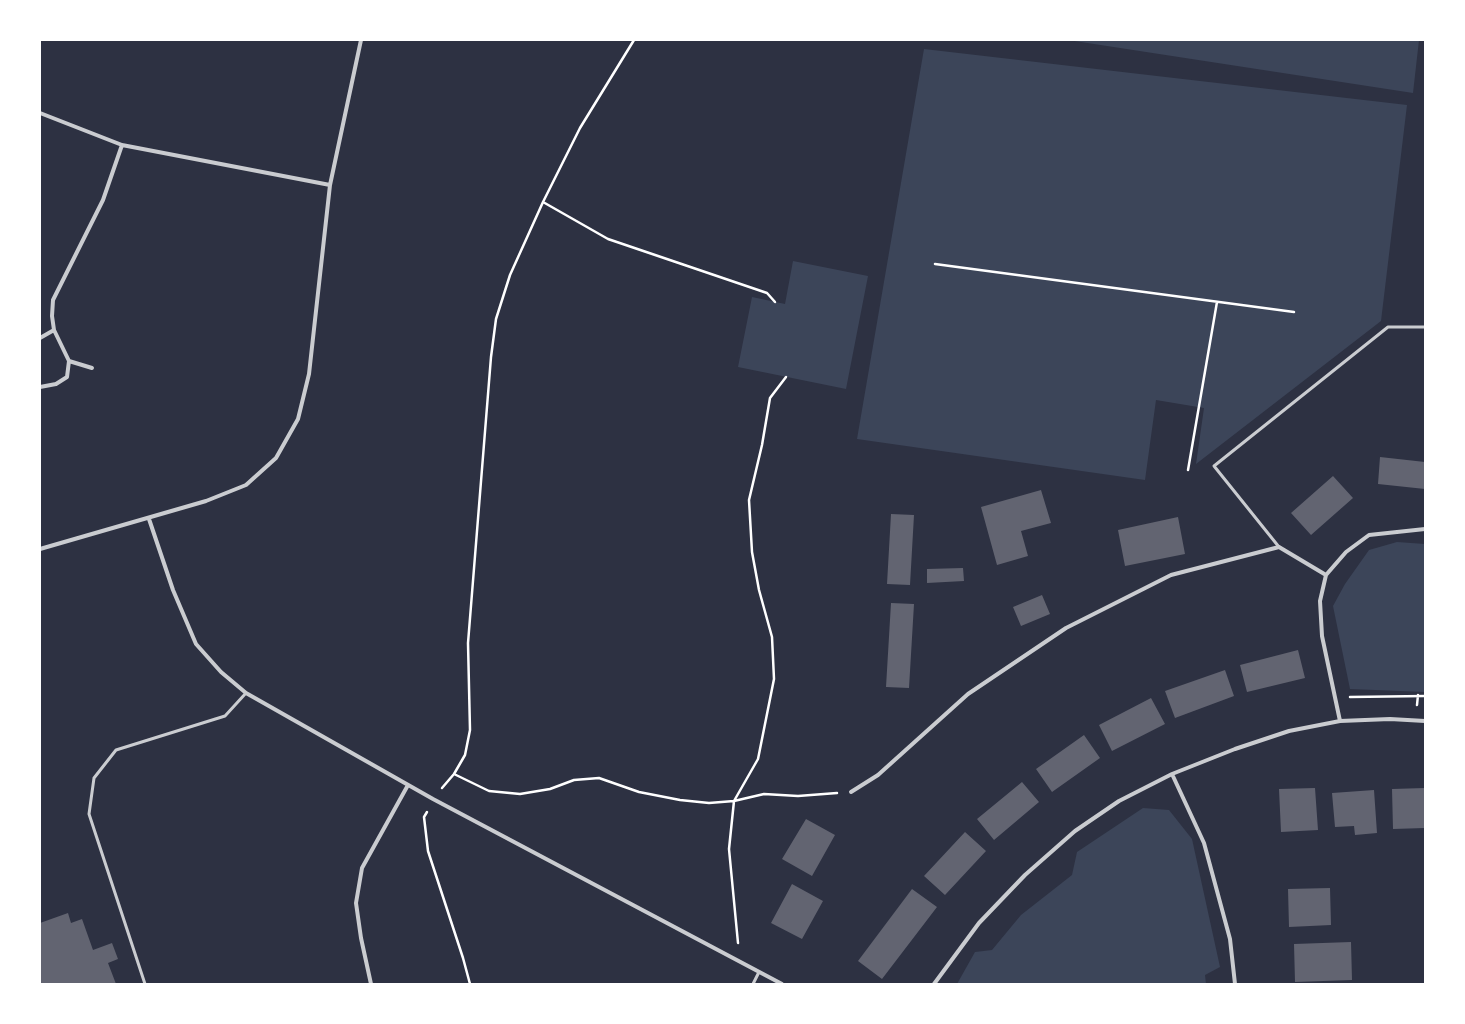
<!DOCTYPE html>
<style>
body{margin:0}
#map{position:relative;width:1465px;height:1024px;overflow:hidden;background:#2d3142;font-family:"IBM Plex Sans",sans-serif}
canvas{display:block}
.frame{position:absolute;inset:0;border:41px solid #fff;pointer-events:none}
</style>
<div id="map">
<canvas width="1465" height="1024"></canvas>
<div class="frame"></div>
</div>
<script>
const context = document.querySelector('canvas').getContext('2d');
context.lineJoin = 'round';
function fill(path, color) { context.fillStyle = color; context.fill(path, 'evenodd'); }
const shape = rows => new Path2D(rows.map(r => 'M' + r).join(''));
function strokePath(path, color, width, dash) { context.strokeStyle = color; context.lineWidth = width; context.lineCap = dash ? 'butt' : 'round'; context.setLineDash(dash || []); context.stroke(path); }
fill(shape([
 [1068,40,1419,40,1413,93],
 [924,49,1407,105,1381,321,1196,464,1204,408,1156,400,1145,480,857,439],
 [793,261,868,276,846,389,738,367,752,297,785,304],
 [1397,542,1425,544,1425,692,1350,689,1333,606,1345,584,1369,550],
 [1143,808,1169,810,1192,839,1220,967,1205,975,1206,984,957,984,975,952,992,950,1021,915,1072,875,1077,852]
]), '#3c4559');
fill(shape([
 [1380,457,1425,462,1425,489,1378,484],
 [1333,476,1353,498,1311,535,1291,513],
 [1041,490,1051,523,1021,531,1028,556,997,565,981,507],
 [891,514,914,515,910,585,887,584],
 [1178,517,1185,554,1125,566,1118,530],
 [963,568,964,581,927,583,927,569],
 [1042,595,1050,614,1021,626,1013,607],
 [891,603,914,604,909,688,886,687],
 [1298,650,1305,678,1247,692,1240,665],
 [1225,670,1234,696,1175,718,1165,691],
 [1151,698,1165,724,1112,751,1099,725],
 [1084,735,1100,758,1052,792,1036,769],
 [1022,782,1039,802,994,840,977,819],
 [1315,788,1318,830,1281,832,1279,789],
 [1425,788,1425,828,1393,829,1392,789],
 [1374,790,1377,833,1355,835,1354,826,1335,827,1332,793],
 [806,819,835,835,812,876,782,859],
 [965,832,986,851,945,895,924,876],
 [792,884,823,901,802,939,771,923],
 [1330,888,1331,925,1289,927,1288,889],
 [912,889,937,907,882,979,858,961],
 [68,913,71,923,82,919,93,950,112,943,118,959,108,963,116,984,40,984,40,923],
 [1351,942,1352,980,1295,982,1294,944]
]), '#626471');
strokePath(shape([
 [543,202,608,239,767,293,775,302],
 [935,264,1294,312],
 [1188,470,1217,302],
 [1350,697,1425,696],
 [1417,705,1418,695],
 [454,774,489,791,520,794,550,789,574,780,599,778,639,792,680,800,709,803,734,801,764,794,798,796,837,793],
 [442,788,454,774,465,755,470,730,468,643,491,357,496,319,510,275,543,202,580,128,634,40],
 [427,812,424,817,428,851,463,958,470,984],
 [738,943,729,849,734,801,758,759,774,679,772,637,759,590,752,552,749,500,762,445,770,398,786,377]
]), '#fff', 2.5);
strokePath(shape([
 [1279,547,1214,466,1388,327,1425,327],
 [145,984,89,814,94,778,116,750,225,716,246,693],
 [753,984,759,972]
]), '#caccd0', 3);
strokePath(shape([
 [40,113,122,145,330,185],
 [40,338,54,330],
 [92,368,69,361,54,330,52,316,53,300,103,200,122,145],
 [40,387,56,384,67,377,69,361],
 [149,519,173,590,196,644,221,672,246,693,433,799,782,984],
 [40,549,206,501,246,485,276,458,298,419,309,374,330,185,361,40],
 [1340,721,1322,636,1320,601,1326,575,1346,552,1369,535,1425,529],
 [1172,774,1204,843,1230,939,1235,984],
 [851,792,878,775,968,694,1066,628,1171,575,1279,547,1326,575],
 [371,984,361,938,356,903,362,868,408,785],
 [934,984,979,923,1025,875,1075,831,1119,801,1172,774,1235,749,1289,731,1340,721,1390,719,1425,721]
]), '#caccd0', 4);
</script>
